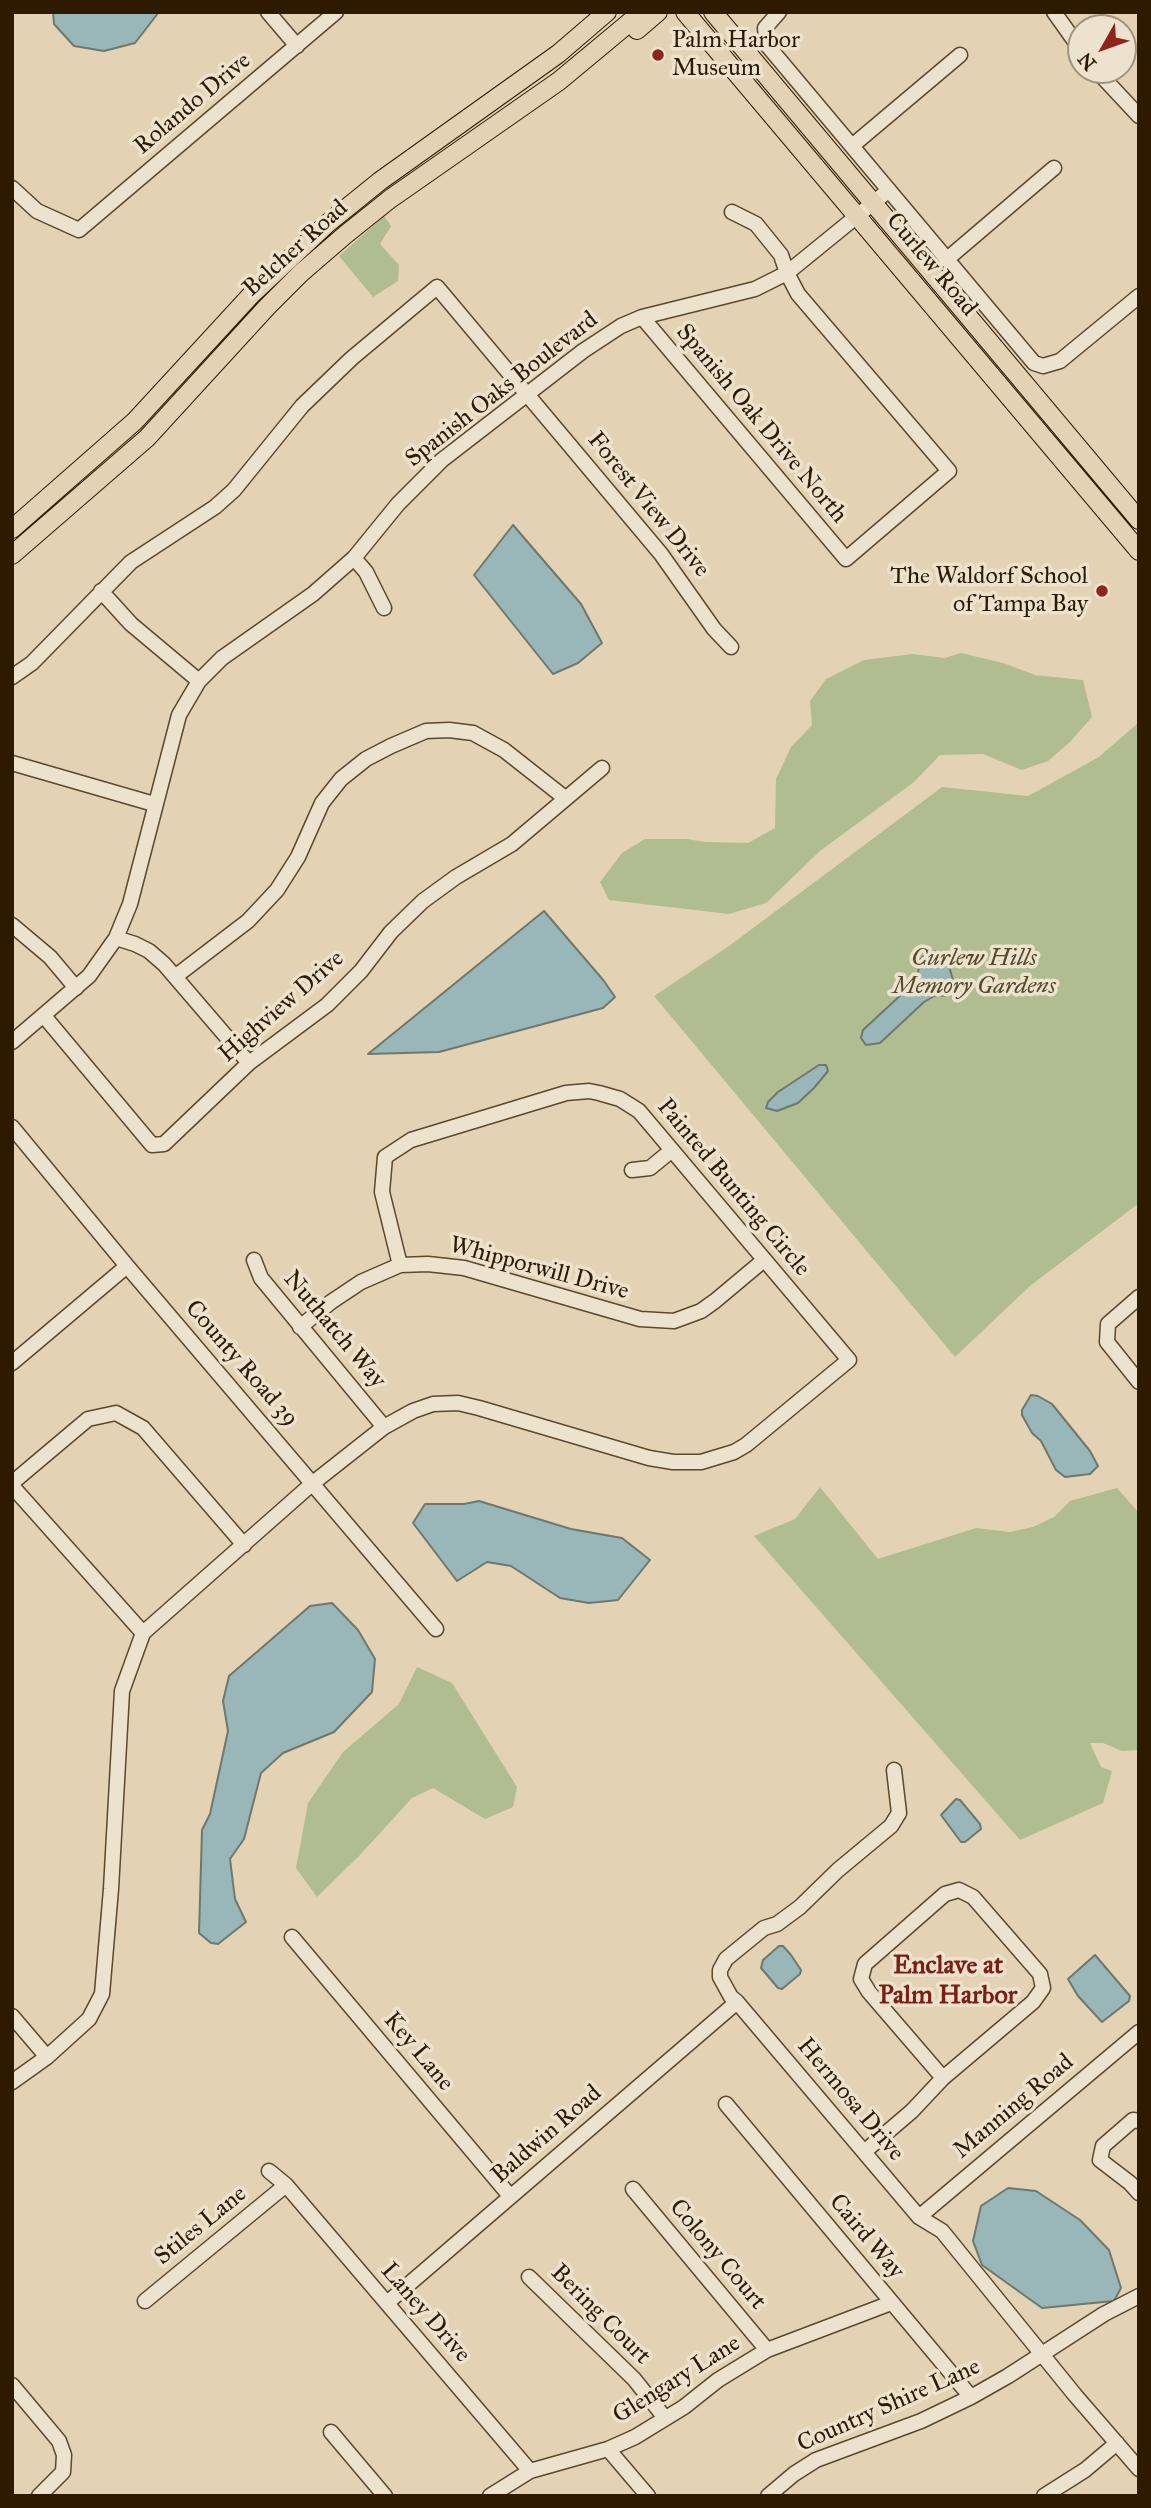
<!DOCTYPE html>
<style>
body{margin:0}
#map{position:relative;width:1151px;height:2508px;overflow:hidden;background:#e3d3b4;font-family:"IM FELL Great Primer",serif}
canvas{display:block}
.frame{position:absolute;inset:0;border:14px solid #2e1a00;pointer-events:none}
.north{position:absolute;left:1067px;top:14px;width:70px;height:70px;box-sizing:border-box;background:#ede2ce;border:2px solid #a1927c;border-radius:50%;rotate:230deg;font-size:19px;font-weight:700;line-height:28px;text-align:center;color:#2e1a00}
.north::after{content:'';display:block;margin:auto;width:24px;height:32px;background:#8f2418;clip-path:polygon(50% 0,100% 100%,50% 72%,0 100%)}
</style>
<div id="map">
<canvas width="1151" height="2508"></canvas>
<div class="frame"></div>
<div class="north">N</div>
</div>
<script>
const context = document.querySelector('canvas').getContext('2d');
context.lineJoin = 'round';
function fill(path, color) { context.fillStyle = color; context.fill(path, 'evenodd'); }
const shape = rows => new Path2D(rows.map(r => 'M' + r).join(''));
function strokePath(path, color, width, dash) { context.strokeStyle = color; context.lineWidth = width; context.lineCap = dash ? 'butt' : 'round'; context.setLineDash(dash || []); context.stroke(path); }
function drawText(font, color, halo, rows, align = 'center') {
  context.font = font + ' "IM FELL Great Primer",serif'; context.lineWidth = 7; context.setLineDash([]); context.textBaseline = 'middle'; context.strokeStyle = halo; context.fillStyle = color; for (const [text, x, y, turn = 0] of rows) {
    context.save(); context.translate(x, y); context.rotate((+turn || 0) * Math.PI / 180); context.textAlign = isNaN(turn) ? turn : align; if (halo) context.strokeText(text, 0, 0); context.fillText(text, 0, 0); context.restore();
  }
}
fill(shape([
 [384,216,391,226,380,244,399,265,398,281,373,297,339,256],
 [961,653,1003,663,1035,675,1083,680,1092,717,1070,742,1048,761,1022,770,983,754,940,755,914,782,820,851,766,903,729,914,609,900,600,882,622,853,645,839,687,839,705,842,748,843,775,828,776,779,791,747,812,725,810,701,826,679,864,660,913,654,945,658],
 [1139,722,1139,1203,1030,1286,955,1357,654,996,729,946,942,787,1028,796,1099,757],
 [820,1487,878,1559,976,1528,1010,1532,1033,1527,1054,1517,1070,1501,1117,1488,1139,1513,1139,1750,1122,1751,1103,1743,1090,1743,1101,1767,1112,1771,1103,1803,1020,1840,754,1536,795,1519],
 [417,1667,452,1683,517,1787,513,1807,485,1819,433,1788,412,1798,360,1855,317,1897,296,1868,308,1803,343,1752,399,1704]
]), '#b0bd90');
const water = shape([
 [53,12,159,12,135,43,104,51,74,46,54,24,53,12],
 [513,525,581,604,602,643,578,663,553,674,474,575,513,525],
 [544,911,604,981,615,997,603,1008,439,1052,368,1054,544,911],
 [933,951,937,952,947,959,953,980,951,991,946,996,936,995,924,1002,880,1043,866,1045,861,1038,863,1030,917,980,920,960,927,952,933,951],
 [819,1065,826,1065,828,1071,814,1088,798,1103,777,1111,766,1108,768,1102,778,1092,819,1065],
 [1031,1395,1038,1396,1052,1404,1090,1451,1098,1466,1090,1474,1065,1477,1056,1470,1041,1441,1032,1433,1022,1415,1022,1410,1031,1395],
 [479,1501,571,1529,622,1538,650,1560,618,1600,589,1603,560,1598,511,1566,487,1562,457,1581,413,1523,425,1504,464,1504,479,1501],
 [332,1603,358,1630,375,1659,372,1692,334,1732,283,1753,261,1773,244,1839,230,1859,235,1899,246,1922,218,1944,211,1943,199,1933,202,1830,210,1814,228,1731,223,1701,229,1676,310,1606,332,1603],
 [956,1799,960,1800,980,1824,981,1829,965,1842,961,1842,941,1815,956,1799],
 [779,1946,783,1946,791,1955,801,1970,800,1974,782,1989,778,1988,761,1968,763,1960,779,1946],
 [1095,1955,1130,1996,1129,2001,1102,2022,1078,1996,1068,1979,1095,1955],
 [1008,2188,1036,2191,1080,2220,1109,2250,1121,2288,1114,2301,1042,2308,982,2265,973,2241,981,2206,1008,2188]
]);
fill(water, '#99b6b8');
strokePath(water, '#6e786e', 2);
const minor = shape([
 [268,12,297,46],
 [779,12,765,28,767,45,1034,363,1043,366,1060,361,1139,296],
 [1054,12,1081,50],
 [1096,70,1139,116],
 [852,146,960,55],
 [12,188,37,211,79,230,336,12],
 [946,260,1054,168],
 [642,317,846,559,949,471,798,294,787,273,781,255,756,224,732,212],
 [354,558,366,572,384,608],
 [101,591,131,624,199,681],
 [12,677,32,663,131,562,215,507,234,490,302,406,352,358,437,287,661,554,714,629,731,647],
 [12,763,154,804],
 [12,925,50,957,76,988],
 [116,938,135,944,149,951,164,964,249,1063],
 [176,976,248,921,277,890,298,857,322,803,341,779,366,759,391,746,426,731,449,730,473,733,504,750,565,798],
 [44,1016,152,1145,164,1144,249,1063,327,1005,361,971,391,932,423,901,456,877,512,844,602,768],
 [12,1042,89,976,116,938,130,904,179,715,199,681,222,658,313,594,354,558,398,504,442,460,583,351,621,326,642,317,755,289,787,273,889,190],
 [12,1127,127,1266,436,1629],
 [632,1170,650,1168,672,1150],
 [254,1260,261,1278,384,1427],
 [1139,1297,1108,1324,1107,1342,1139,1382],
 [300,1327,331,1302,361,1282,400,1265,428,1264,464,1268,640,1319,674,1321,701,1311,715,1301,764,1260],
 [12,1363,127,1266],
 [12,1483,88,1419,116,1413,143,1428,244,1545],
 [12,1486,143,1633],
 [894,1770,899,1813,891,1826,838,1870,800,1907,777,1924,764,1928,726,1959,720,1970,720,1977,731,1997,737,2002,919,2217,942,2231,1075,2395,1139,2469],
 [292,1937,510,2196],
 [12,2016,47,2057],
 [12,2082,47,2057,89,2019,102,1994,111,1889,122,1691,143,1633,313,1483,384,1427,413,1411,433,1404,458,1403,479,1408,649,1458,673,1462,701,1462,734,1452,746,1445,849,1360,639,1111,620,1099,599,1093,589,1091,566,1093,411,1140,385,1157,382,1192,400,1265],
 [726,2104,971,2397],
 [1139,2121,1133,2120,1103,2146,1100,2160,1130,2183,1139,2193],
 [864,2152,912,2111,943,2078,1033,2002,1043,1988,1040,1974,973,1897,959,1890,945,1894,865,1964,861,1979,869,1992,943,2078],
 [269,2171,286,2185,530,2471],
 [633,2189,767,2350],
 [919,2217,1139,2032],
 [529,2277,634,2379,665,2418],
 [145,2301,286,2185],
 [387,2303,737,2002],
 [12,2385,59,2441,64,2455,63,2472,39,2496],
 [331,2432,385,2496],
 [608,2449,648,2496],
 [490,2496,530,2471,608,2449,635,2437,684,2407,718,2380,767,2350,891,2303],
 [768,2496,794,2474,816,2460,921,2421,971,2397,1008,2376,1104,2314,1139,2296],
 [1044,2496,1085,2470,1117,2443]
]);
const major = shape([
 [685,12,1139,551],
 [713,12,1139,520],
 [637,30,658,12],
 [12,529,135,421,251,295,328,223,380,181,558,54,607,12],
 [12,555,147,438,267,307,301,273,345,235,390,199,559,81,642,12]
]);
strokePath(minor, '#5b482d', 17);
strokePath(major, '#2e1a00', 20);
strokePath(minor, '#ede2ce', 14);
strokePath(major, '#e3d3b4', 18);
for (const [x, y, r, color] of [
 [658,55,7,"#8f2418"],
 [1102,591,7,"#8f2418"]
]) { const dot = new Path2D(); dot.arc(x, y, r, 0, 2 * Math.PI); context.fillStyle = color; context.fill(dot); strokePath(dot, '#ede2ce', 2.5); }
drawText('24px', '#2e1a00', '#ede2ce', [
 ["Palm Harbor",672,41],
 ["Museum",672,69],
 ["The Waldorf School",1088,577,"right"],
 ["of Tampa Bay",1088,605,"right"]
], 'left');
drawText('24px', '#2e1a00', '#ede2ce', [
 ["Rolando Drive",193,104,-40],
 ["Belcher Road",296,249,-42],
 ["Curlew Road",931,265,50],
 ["Spanish Oaks Boulevard",502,390,-38],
 ["Spanish Oak Drive North",761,424,50],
 ["Forest View Drive",648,505,51],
 ["Highview Drive",282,1007,-41],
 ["Painted Bunting Circle",733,1188,50],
 ["Whipporwill Drive",539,1269,15],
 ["Nuthatch Way",334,1330,50],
 ["County Road 39",241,1364,49],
 ["Key Lane",418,2052,50],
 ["Hermosa Drive",850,2100,50],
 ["Manning Road",1014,2107,-40],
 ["Baldwin Road",547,2135,-41],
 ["Stiles Lane",201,2226,-39],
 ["Caird Way",866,2237,50],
 ["Colony Court",717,2255,50],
 ["Laney Drive",425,2313,49],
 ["Bering Court",600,2315,45],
 ["Glengary Lane",677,2380,-32],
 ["Country Shire Lane",889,2406,-24]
]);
drawText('italic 24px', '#554b2b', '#ede2ce', [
 ["Curlew Hills",974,959],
 ["Memory Gardens",974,987]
]);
drawText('bold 26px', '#7a1f14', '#ede2ce', [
 ["Enclave at",948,1967],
 ["Palm Harbor",948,1997]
]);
</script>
